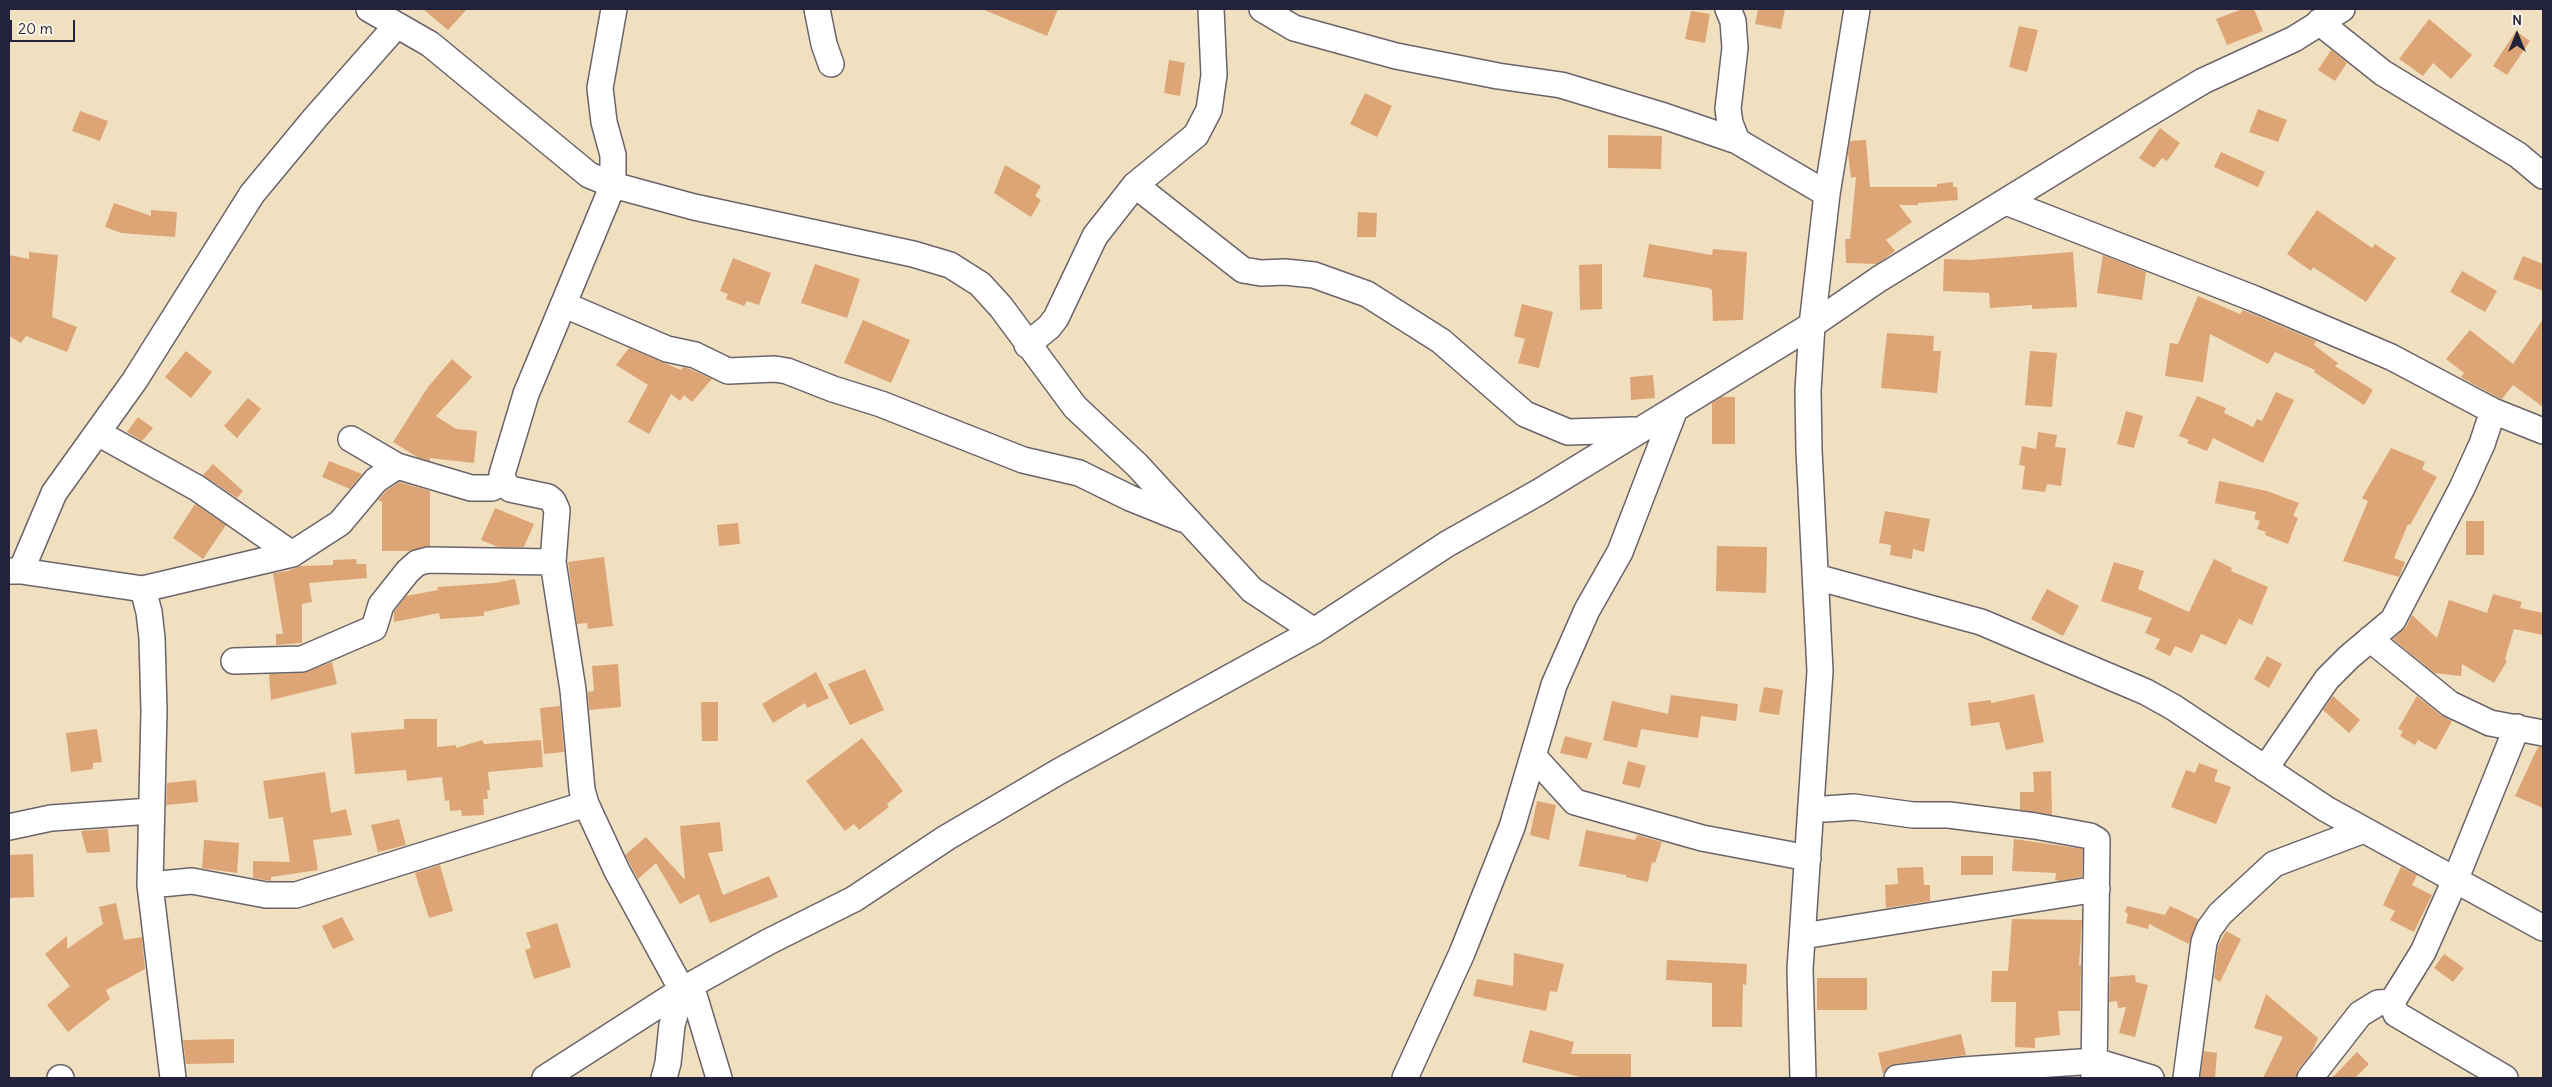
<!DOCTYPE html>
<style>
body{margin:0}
#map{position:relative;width:2552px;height:1087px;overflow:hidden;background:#f0e0c0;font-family:Delius,sans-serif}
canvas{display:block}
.frame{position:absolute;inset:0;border:10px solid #22223b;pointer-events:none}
.north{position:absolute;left:2492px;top:10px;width:50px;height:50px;-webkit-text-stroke:4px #fcf5e5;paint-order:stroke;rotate:0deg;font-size:14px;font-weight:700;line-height:20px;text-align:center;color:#22223b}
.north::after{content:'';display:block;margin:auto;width:18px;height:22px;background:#22223b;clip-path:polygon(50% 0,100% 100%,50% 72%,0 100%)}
.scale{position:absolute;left:10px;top:20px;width:65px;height:22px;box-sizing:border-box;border:2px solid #22223b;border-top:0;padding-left:6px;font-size:15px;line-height:18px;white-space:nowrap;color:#22223b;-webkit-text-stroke:4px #fcf5e5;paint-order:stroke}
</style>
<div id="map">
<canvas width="2552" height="1087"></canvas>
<div class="frame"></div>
<div class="north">N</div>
<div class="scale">20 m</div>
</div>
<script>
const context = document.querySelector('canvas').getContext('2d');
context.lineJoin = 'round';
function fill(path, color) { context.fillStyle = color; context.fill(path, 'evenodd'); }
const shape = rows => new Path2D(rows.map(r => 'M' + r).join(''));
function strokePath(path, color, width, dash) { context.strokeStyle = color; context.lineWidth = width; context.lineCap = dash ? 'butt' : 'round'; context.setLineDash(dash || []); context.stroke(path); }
fill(shape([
 [423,9,467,9,448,30],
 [982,9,1058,9,1047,36],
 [1758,9,1785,9,1781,29,1755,24],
 [2242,9,2254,9,2263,31,2227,45,2216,19],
 [1691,11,1710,14,1705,43,1685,39],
 [2429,19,2472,55,2451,79,2433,63,2423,76,2399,59],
 [2019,26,2038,30,2027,72,2009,67],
 [2516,31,2530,41,2507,75,2493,66],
 [2331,50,2347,63,2335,81,2318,70],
 [1169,60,1185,63,1180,96,1164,93],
 [1365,93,1392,106,1377,137,1350,124],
 [2258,109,2287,120,2278,142,2249,132],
 [80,111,108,121,100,141,72,131],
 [2160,128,2180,143,2167,161,2162,158,2154,168,2139,158],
 [1608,135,1662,136,1661,169,1608,168],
 [1866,140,1870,187,1937,187,1937,184,1953,182,1953,187,1957,187,1958,200,1918,203,1918,205,1899,205,1912,222,1886,240,1895,251,1877,264,1846,263,1845,239,1850,239,1856,177,1851,178,1848,153,1850,141],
 [2221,152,2265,172,2258,187,2214,167],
 [1005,165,1041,186,1035,196,1041,200,1031,217,994,193],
 [114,203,151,216,151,210,177,212,175,237,121,233,105,227],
 [2317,210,2372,248,2375,244,2396,258,2366,302,2313,267,2311,271,2287,254],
 [1358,212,1377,213,1376,237,1357,237],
 [1649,244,1712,255,1713,249,1747,252,1743,320,1713,321,1712,290,1709,288,1643,277],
 [29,252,58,255,52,317,77,327,67,352,26,336,21,343,9,336,9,255,29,259],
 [2073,252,2077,307,2032,309,2032,305,1990,308,1989,293,1943,291,1944,259,1970,260],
 [2103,255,2146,272,2142,300,2097,293],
 [2523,256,2543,264,2543,291,2513,279],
 [733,258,771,273,759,305,747,301,744,306,726,299,728,294,720,291],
 [815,264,860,279,847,318,801,303],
 [1602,264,1602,309,1580,310,1579,265],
 [2462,271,2497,291,2485,312,2450,292],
 [2198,296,2240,314,2243,310,2316,341,2314,345,2338,363,2335,366,2373,390,2364,405,2314,372,2315,370,2275,352,2268,364,2210,334,2203,382,2165,376,2170,343,2178,344],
 [1522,304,1553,312,1539,368,1518,363,1525,339,1514,336],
 [2543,319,2543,407,2513,385,2502,399,2499,398,2466,380,2461,377,2464,373,2446,359,2470,330,2513,364],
 [863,320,910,340,891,383,844,363],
 [1887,333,1934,336,1933,351,1941,351,1937,393,1881,388],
 [629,348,681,370,683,367,690,369,712,379,692,402,684,395,680,401,671,394,649,434,628,422,648,385,616,365],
 [186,351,212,372,191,398,165,377],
 [2030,351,2057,353,2052,407,2025,405],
 [452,359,472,377,436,416,456,429,477,431,474,463,430,458,430,461,419,458,393,442,428,387],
 [1653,375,1655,398,1631,400,1630,377],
 [2276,392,2294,400,2263,463,2213,438,2207,451,2187,443,2189,440,2179,436,2197,396,2226,408,2224,413,2253,427,2257,419,2262,421],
 [1721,397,1735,397,1735,444,1712,444,1712,403],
 [248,398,261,409,237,438,224,426],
 [2126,411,2143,416,2134,448,2117,444],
 [138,417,153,428,142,441,127,432],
 [2038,432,2057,435,2055,447,2066,448,2061,486,2047,484,2045,492,2022,489,2025,466,2019,465,2022,446,2036,449],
 [2391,448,2425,462,2422,469,2437,477,2410,525,2408,524,2394,558,2405,562,2399,577,2343,561,2368,501,2362,498],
 [329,461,362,474,350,489,322,477],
 [213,464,243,491,237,498,203,475],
 [2219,481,2267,491,2299,503,2293,516,2298,518,2288,544,2265,535,2266,532,2257,529,2260,521,2254,519,2256,512,2215,503],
 [399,482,430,491,430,546,410,551,382,551,382,502,378,500,386,491],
 [195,504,226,525,203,559,173,538],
 [495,508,534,524,524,547,498,547,481,540],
 [1885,511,1930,519,1924,552,1913,549,1912,559,1890,555,1891,545,1879,543],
 [2466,521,2484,521,2484,555,2466,555],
 [738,523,740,544,719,546,717,525],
 [1717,546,1767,547,1766,593,1716,591],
 [604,557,613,626,588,629,587,623,577,624,568,562],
 [356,559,357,564,366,564,367,578,309,583,312,602,302,604,302,643,276,645,276,634,283,634,273,573,288,571,300,566,333,565,333,560],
 [2214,559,2232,568,2231,571,2268,587,2252,625,2239,619,2226,645,2201,634,2192,653,2175,646,2170,656,2155,649,2160,639,2145,633,2152,618,2101,601,2114,562,2144,571,2138,589,2189,612],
 [515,579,520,604,484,612,484,616,440,619,439,613,394,622,394,612,406,596,438,590,437,587,495,583],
 [2047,589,2079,606,2063,636,2031,619],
 [2493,594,2522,602,2520,608,2543,613,2543,635,2514,629,2505,659,2507,661,2494,683,2462,664,2461,676,2434,673,2393,639,2406,627,2412,615,2437,638,2449,600,2487,613],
 [2267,656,2282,664,2269,688,2254,679],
 [332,662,337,684,271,700,269,674,303,673],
 [618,664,621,707,589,710,588,692,594,691,592,666],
 [865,669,884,710,850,725,828,684],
 [816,672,829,698,807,708,805,703,773,723,762,704],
 [1764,687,1783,690,1779,715,1759,712],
 [2034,694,2044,742,2006,750,1999,722,1971,726,1968,703,1991,700,1991,703],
 [1671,695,1738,704,1736,721,1701,716,1698,738,1641,729,1637,748,1603,740,1612,701,1668,714],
 [2333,696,2360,720,2349,733,2323,710],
 [2417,696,2441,715,2452,721,2436,750,2418,740,2415,745,2400,736,2403,731,2398,729],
 [701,702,718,702,718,741,702,741],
 [560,706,564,752,544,754,540,708],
 [404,719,437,719,437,747,456,745,456,748,482,740,484,744,541,740,543,767,488,772,490,790,487,790,488,799,483,799,484,815,462,816,461,810,450,811,449,800,445,801,442,777,407,781,406,770,355,774,351,733,404,729],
 [97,729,102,762,93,763,93,769,71,772,66,733],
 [1565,736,1592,743,1587,759,1560,753],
 [862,738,903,791,887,804,889,807,859,830,854,824,845,831,806,781],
 [2538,747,2543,747,2543,808,2515,796],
 [1628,761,1646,766,1640,788,1622,784],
 [2199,763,2218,770,2214,781,2231,787,2216,824,2171,807,2186,770,2195,773],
 [2051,771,2052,815,2020,810,2020,792,2034,792,2033,772],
 [325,772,331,813,346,809,352,835,313,840,318,870,271,877,271,881,253,878,253,861,290,862,283,817,269,819,263,781],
 [196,780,198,802,166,805,167,783],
 [1537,801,1556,805,1549,840,1530,835],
 [399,819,406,845,378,852,371,825],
 [720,822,723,851,708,853,723,895,769,876,778,897,710,923,699,894,680,904,656,863,638,879,625,855,646,837,685,880,680,826],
 [108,829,110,852,87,853,81,831],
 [1586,830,1635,840,1637,835,1662,842,1655,863,1652,862,1648,882,1626,877,1626,875,1579,866],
 [2014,839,2083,849,2082,877,2059,881,2055,880,2056,873,2012,871],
 [204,840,239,843,237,873,202,868],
 [33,854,34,897,9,898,9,855],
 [1961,856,1993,856,1993,875,1961,875],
 [440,865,453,911,429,918,415,873],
 [1923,867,1924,885,1930,885,1930,901,1886,908,1885,885,1898,884,1897,868],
 [2401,867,2417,875,2412,885,2432,895,2414,932,2390,920,2395,911,2383,905],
 [116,903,124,940,142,937,145,969,106,990,110,999,68,1032,47,1005,70,986,45,954,67,936,67,949,103,924,99,907],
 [2127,906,2165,915,2170,906,2198,919,2189,944,2149,924,2148,929,2126,923,2128,914,2125,912],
 [342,917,354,940,333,949,322,926],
 [2012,919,2082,920,2079,965,2081,965,2080,1011,2058,1011,2060,1035,2035,1038,2035,1048,2015,1047,2016,1002,1991,1002,1992,971,2008,971],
 [557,923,571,967,534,979,525,950,531,948,526,933],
 [2226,931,2241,939,2220,982,2214,978,2218,946],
 [1514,953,1564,964,1557,992,1550,991,1546,1011,1473,996,1477,979,1513,986],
 [2444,954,2464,968,2453,982,2434,968],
 [1667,960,1747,964,1746,985,1743,984,1742,1027,1712,1027,1712,983,1666,980],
 [2135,975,2136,982,2148,985,2135,1037,2119,1033,2126,1007,2118,1008,2117,1001,2109,1002,2110,977],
 [1817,978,1867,978,1867,1010,1817,1010],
 [2266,994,2318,1038,2311,1054,2298,1070,2296,1078,2263,1078,2283,1037,2254,1028],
 [1530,1030,1574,1042,1571,1054,1631,1054,1631,1078,1584,1078,1522,1062],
 [1961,1034,1966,1055,1895,1064,1888,1067,1883,1074,1878,1053],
 [234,1039,234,1063,186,1064,183,1040],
 [2204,1051,2217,1053,2215,1078,2200,1078],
 [2357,1052,2369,1064,2355,1078,2332,1078]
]), '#dda575');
const minor = shape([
 [369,9,430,44,589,175,613,185,694,207,913,254,950,265,980,284,1001,307,1075,407,1137,465,1252,590,1314,631],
 [614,9,600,88,604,122,613,155,613,185,526,394,502,474,504,482,510,489,548,497,553,501,557,510,553,562,573,690,582,790,586,804,617,871,682,990,672,1025,668,1063,664,1078],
 [817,9,824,44,831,64],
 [1262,9,1294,28,1396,56,1498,76,1561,85,1664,116,1737,141,1827,194],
 [1728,9,1733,21,1735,48,1728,109,1730,123,1737,141],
 [2319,22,2383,73,2518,155,2543,176],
 [1135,185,1243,270,1261,273,1285,272,1314,275,1367,294,1441,341,1525,414,1568,432,1633,430],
 [2006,202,2255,299,2391,357,2493,411,2543,431],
 [565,305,667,349,695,355,728,371,775,369,787,371,833,389,881,404,1023,460,1079,473,1130,498,1182,519],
 [1027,345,1049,327,1056,318,1095,236,1135,185,1196,135,1209,110,1214,75,1211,9],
 [98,433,197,488,292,554],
 [351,439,397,466,471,488,492,488,504,482],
 [9,571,21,571,143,589,149,612,152,638,154,711,150,885,173,1078],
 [21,571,54,493,135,380,252,194,315,118,397,25],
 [1816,577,1981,622,2146,692,2173,707,2326,809,2543,928],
 [143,589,292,554,340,523,376,480,397,466],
 [2370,639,2450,704,2490,723,2543,733],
 [234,661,302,659,374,628,381,605,408,571,417,563,428,560,553,562],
 [1533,756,1575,802,1702,838,1808,858],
 [2265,769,2327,679,2349,657,2393,620,2462,488,2482,444,2493,411],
 [1825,809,1854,807,1913,815,1949,815,2035,826,2090,836,2097,840,2094,1078],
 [9,827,51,818,151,811],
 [150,885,192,881,266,895,296,895,586,804],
 [1803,936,2097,889],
 [691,985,719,1078],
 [60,1078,61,1078],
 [545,1078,682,990,768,942,854,899,946,838,1058,772,1314,631,1447,544,1539,492,1812,325,1879,279,2143,117,2203,81,2294,39,2342,9],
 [1405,1078,1462,953,1512,827,1554,685,1587,610,1620,552,1675,409],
 [1803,1078,1800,969,1820,671,1809,450,1808,391,1812,325,1827,194,1857,9],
 [1897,1078,1963,1070,2095,1061,2151,1078],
 [2186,1078,2204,942,2209,929,2220,914,2274,864,2364,830],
 [2310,1078,2360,1014,2378,1003,2392,1002],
 [2505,1078,2396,1014,2392,1002,2423,952,2456,878,2517,727]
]);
strokePath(minor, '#6a646a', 28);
strokePath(minor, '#fff', 25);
</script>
